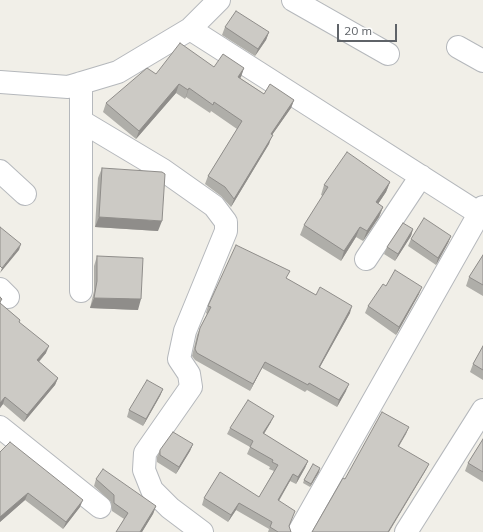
<!DOCTYPE html>
<style>
body{margin:0}
#map{position:relative;width:483px;height:532px;overflow:hidden;background:#f1efe8;font-family:Mulish,sans-serif}
canvas{display:block}
.scale{position:absolute;left:337px;top:24px;width:60px;height:18px;box-sizing:border-box;border:2px solid #5f6368;border-top:0;padding-left:5px;font-size:12px;line-height:14px;white-space:nowrap;color:#5f6368;-webkit-text-stroke:3px #fff;paint-order:stroke}
</style>
<div id="map">
<canvas width="483" height="532"></canvas>
<div class="scale">20 m</div>
</div>
<script>
const context = document.querySelector('canvas').getContext('2d');
context.lineJoin = 'round';
const shape = rows => new Path2D(rows.map(r => 'M' + r).join(''));
function strokePath(path, color, width, dash) { context.strokeStyle = color; context.lineWidth = width; context.lineCap = dash ? 'butt' : 'round'; context.setLineDash(dash || []); context.stroke(path); }
function fill(path, color) { context.fillStyle = color; context.fill(path, 'evenodd'); }
const minor = shape([
 [293,0,388,54],
 [190,29,483,216],
 [458,47,483,61],
 [0,82,68,87,118,72,190,29,219,0],
 [81,83,81,291],
 [81,121,163,170,214,206,226,222,226,231,185,331,179,359,189,374,191,387,145,453,144,470,152,490,170,508,202,532],
 [0,171,25,194],
 [366,259,421,176],
 [0,289,8,297],
 [0,427,100,507],
 [299,532,483,207],
 [406,532,483,410]
]);
strokePath(minor, '#b5b8bc', 24);
strokePath(minor, '#fff', 22);
fill(shape([
 [225,27,269,32,266,40,255,56,222,35],
 [244,68,240,78,264,94,294,100,291,108,272,135,269,144,231,207,221,196,205,184,208,176,237,129,211,111,210,113,186,97,185,99,176,93,136,139,103,112,106,103,156,74],
 [102,168,158,231,95,227,98,178],
 [390,182,386,192,378,204,383,207,379,217,363,241,356,237,341,261,300,235,304,225,323,196,321,195,324,185],
 [413,229,411,236,395,261,384,254,387,247],
 [451,236,448,243,436,265,408,246,411,239],
 [483,255,483,296,466,286,469,277],
 [97,256,138,310,90,308,94,291,94,266],
 [287,279,316,295,350,313,320,367,346,391,337,407,307,390,305,392,262,368,250,391,195,360,192,356,197,335,200,328,207,314,206,313,208,306],
 [386,286,419,294,396,335,365,313,368,306],
 [0,297,1,304,20,320,19,323,46,353,39,362,58,378,55,385,24,422,3,404,0,408],
 [483,346,483,380,470,372,473,364],
 [163,389,160,396,143,426,127,417,129,410],
 [271,422,264,434,308,461,305,468,296,484,290,481,279,501,291,532,268,532,269,529,236,510,228,522,202,505,204,498,259,497,274,471,269,469,270,467,247,454,250,447,227,434,230,428],
 [483,439,483,482,465,471,468,463],
 [193,444,190,451,176,474,157,462,157,457,160,450],
 [0,452,80,507,63,529,25,500,0,522],
 [319,472,310,487,303,483,304,480],
 [96,479,156,506,153,514,142,532,116,532,124,519,112,511,111,502,94,486]
]), '#afaea9');
fill(shape([
 [269,32,266,40,255,56,258,49],
 [244,68,241,77,235,85,238,77],
 [179,84,176,93,136,139,139,131],
 [189,88,186,97,185,99,188,90],
 [294,100,291,108,272,135,269,144,231,207,234,199,271,134],
 [390,182,386,192,372,213,376,202],
 [383,207,379,217,363,241,367,231],
 [99,217,162,221,158,231,95,227],
 [360,227,356,237,341,261,344,251],
 [413,229,411,236,395,261,398,254],
 [451,236,448,243,436,265,438,258],
 [21,244,19,250,0,273,2,268],
 [422,287,419,294,396,335,399,327],
 [94,298,141,299,138,310,90,308],
 [352,306,350,313,316,374,319,367],
 [49,346,46,353,34,367,37,360],
 [265,362,262,368,250,391,253,384],
 [58,378,55,385,24,422,27,415],
 [349,384,346,391,337,407,339,400],
 [163,389,160,396,143,426,146,419],
 [5,397,3,404,0,408,0,403],
 [274,416,271,422,260,440,263,433],
 [409,427,406,434,395,453,398,446],
 [193,444,190,451,176,474,179,467],
 [308,461,305,468,296,484,298,477],
 [429,464,426,470,389,532,388,532],
 [320,468,319,472,310,487,311,484],
 [293,474,290,481,275,507,278,500],
 [28,493,25,500,0,522,0,517],
 [83,500,80,507,63,529,66,522],
 [239,503,236,510,228,522,231,515],
 [156,506,153,514,142,532,140,532]
]), '#8f8d8a');
const building = shape([
 [236,11,269,32,258,49,225,27,236,11],
 [180,43,214,67,223,54,244,68,238,77,264,94,270,84,294,100,271,134,273,135,234,199,225,187,208,176,242,121,214,102,213,105,189,88,188,90,179,84,139,131,106,103,147,68,156,74,180,43],
 [347,152,390,182,376,202,383,207,367,231,360,227,344,251,304,225,328,187,324,185,347,152],
 [102,168,162,172,165,174,162,221,99,217,102,168],
 [424,218,451,236,438,258,411,239,424,218],
 [403,223,413,229,398,254,387,247,403,223],
 [0,227,21,244,2,268,0,266,0,227],
 [236,245,290,271,286,278,316,295,320,287,352,306,319,367,349,384,339,400,309,383,308,385,265,362,253,384,197,353,195,349,200,328,211,307,208,306,236,245],
 [483,255,483,285,469,277,483,255],
 [97,256,143,258,141,299,94,298,97,281,97,256],
 [395,270,422,287,399,327,368,306,383,284,386,286,395,270],
 [0,297,2,299,0,302,0,297],
 [0,303,20,320,19,322,49,346,37,360,58,378,27,415,5,397,0,403,0,303],
 [483,346,483,370,473,364,483,346],
 [147,380,163,389,146,419,129,410,147,380],
 [248,400,274,416,263,433,308,461,298,477,293,474,278,500,295,511,289,526,291,532,278,532,270,527,272,522,239,503,231,515,204,498,220,472,259,497,278,465,272,462,273,460,250,447,253,441,230,428,248,400],
 [382,412,409,427,398,446,429,464,388,532,312,532,343,478,345,479,382,412],
 [173,432,193,444,179,467,160,455,160,450,173,432],
 [483,439,483,472,468,463,483,439],
 [10,442,83,500,66,522,28,493,0,517,0,452,10,442],
 [313,464,320,468,311,484,304,480,313,464],
 [103,469,156,506,140,532,116,532,128,513,114,503,114,495,96,479,103,469]
]);
fill(building, '#cccac5');
strokePath(building, '#8f8d8a', 1);
</script>
